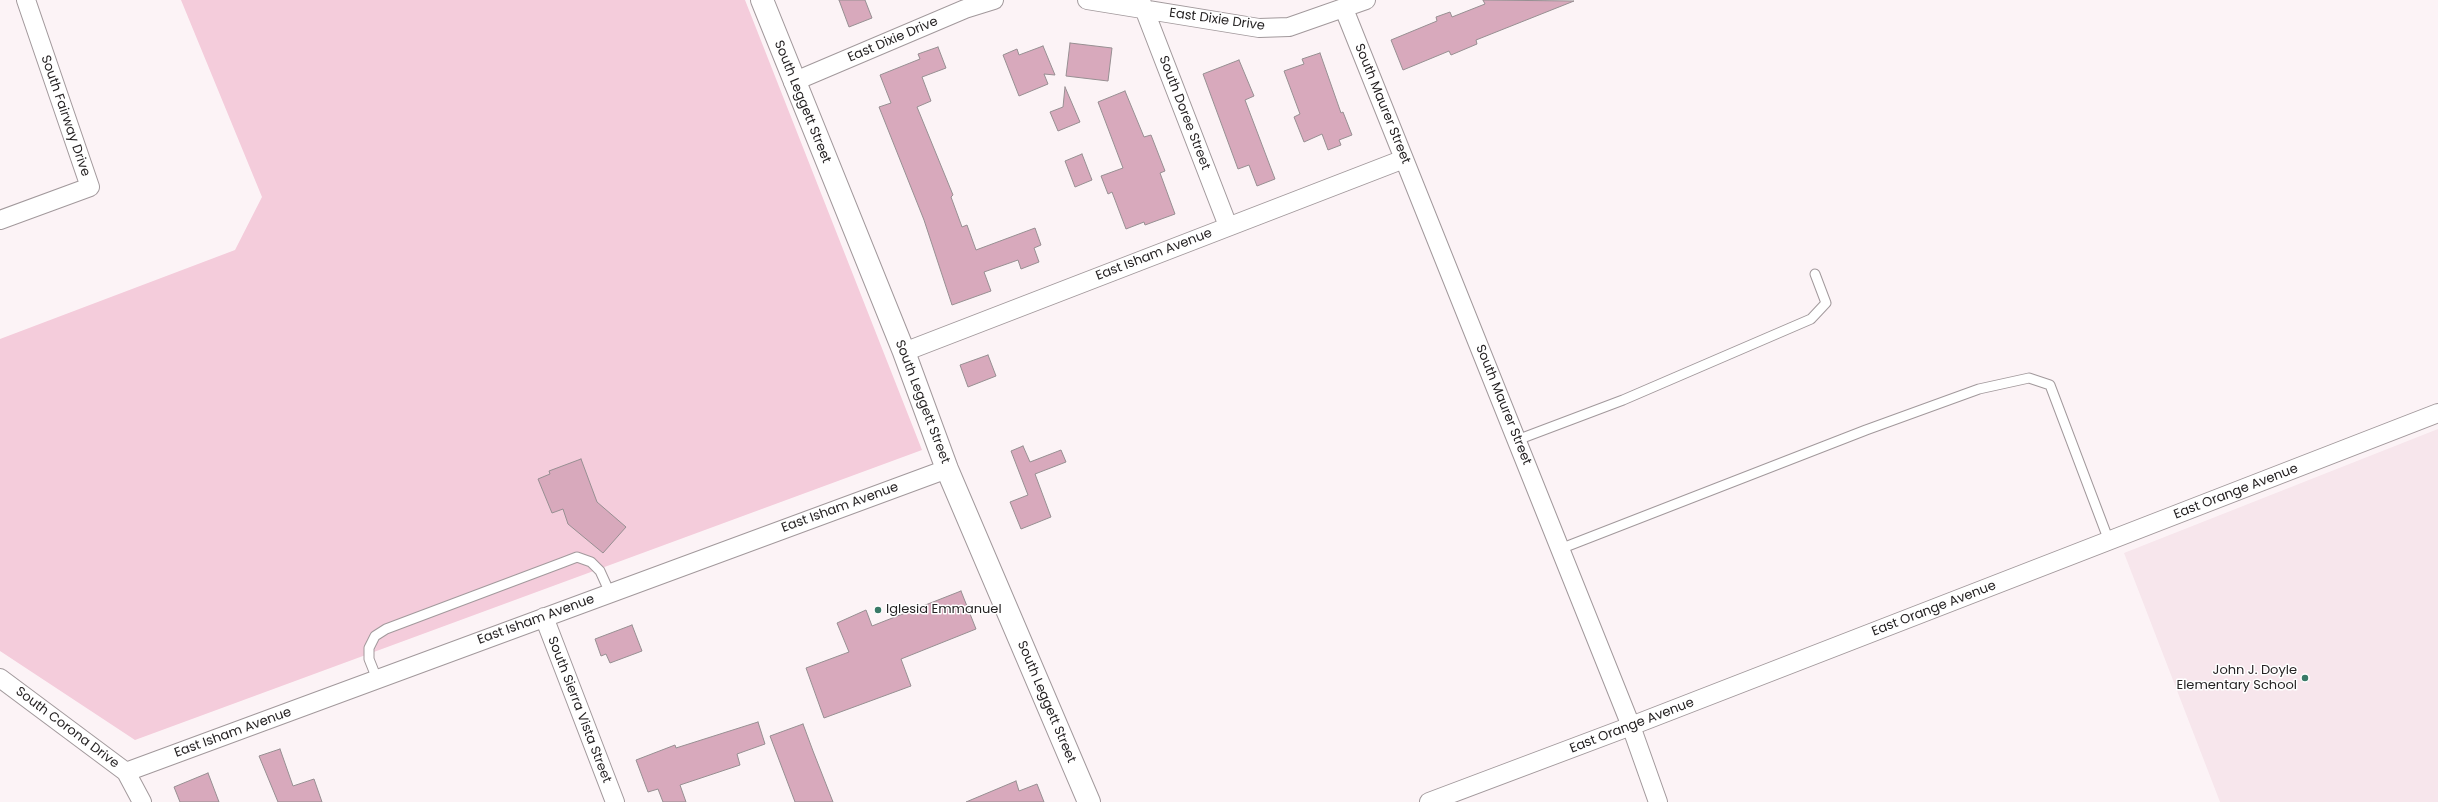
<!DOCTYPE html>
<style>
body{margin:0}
canvas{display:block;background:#fcf3f6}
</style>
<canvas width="2438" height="802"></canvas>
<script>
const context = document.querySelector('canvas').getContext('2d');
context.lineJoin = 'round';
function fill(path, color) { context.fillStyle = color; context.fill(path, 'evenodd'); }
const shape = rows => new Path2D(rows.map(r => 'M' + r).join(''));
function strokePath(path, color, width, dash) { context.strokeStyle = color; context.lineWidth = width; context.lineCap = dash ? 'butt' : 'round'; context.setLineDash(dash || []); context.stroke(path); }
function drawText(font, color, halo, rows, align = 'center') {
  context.font = font + ' Poppins,sans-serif'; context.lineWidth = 3; context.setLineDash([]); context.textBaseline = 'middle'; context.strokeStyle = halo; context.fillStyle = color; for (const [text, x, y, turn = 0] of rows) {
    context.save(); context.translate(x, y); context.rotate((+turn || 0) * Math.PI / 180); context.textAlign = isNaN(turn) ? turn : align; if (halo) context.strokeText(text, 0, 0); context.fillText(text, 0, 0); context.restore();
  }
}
fill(shape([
 [2438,429,2438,802,2220,802,2124,553]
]), '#f7e6ec');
fill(shape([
 [181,0,745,0,922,450,135,740,0,651,0,339,235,250,262,197]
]), '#f4ccdb');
const building = shape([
 [839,0,865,0,872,18,849,27,839,0],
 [1483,0,1574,1,1476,40,1477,44,1451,55,1449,51,1403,70,1391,40,1437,21,1436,17,1450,12,1452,17,1485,4,1483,0],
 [1070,43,1112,48,1108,81,1066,76,1070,43],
 [1043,46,1055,75,1044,74,1048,84,1019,96,1003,55,1017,49,1019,55,1043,46],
 [938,47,946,68,922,77,931,101,917,107,953,195,951,197,962,227,967,225,976,250,1035,228,1041,245,1034,248,1039,262,1021,269,1018,260,984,272,991,291,952,305,924,220,879,107,891,103,880,75,920,59,918,54,938,47],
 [1320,53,1341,113,1343,112,1352,135,1339,140,1341,145,1328,150,1322,134,1304,142,1294,117,1300,114,1284,71,1304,64,1302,59,1320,53],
 [1239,60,1254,96,1245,100,1275,179,1257,186,1249,165,1238,169,1203,74,1239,60],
 [1065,87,1080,122,1058,131,1050,112,1063,107,1065,87],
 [1125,91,1144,137,1151,135,1165,171,1160,173,1175,214,1145,225,1144,222,1126,229,1112,192,1108,194,1101,176,1123,168,1098,102,1125,91],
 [1082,154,1092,180,1075,187,1065,161,1082,154],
 [988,355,996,376,968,387,960,365,988,355],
 [1023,446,1030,462,1061,450,1066,462,1035,474,1051,517,1021,529,1010,502,1028,495,1011,451,1023,446],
 [581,459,597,502,626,527,603,553,568,524,563,509,552,513,538,479,550,474,549,471,581,459],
 [961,591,976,629,901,659,911,686,824,718,806,668,849,652,837,623,866,610,872,626,961,591],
 [632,625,642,651,610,663,606,654,601,656,595,639,632,625],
 [758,722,765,744,737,754,740,765,680,785,686,802,663,802,658,789,648,792,636,760,675,745,676,748,758,722],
 [803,724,813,751,833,802,795,802,770,736,803,724],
 [280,749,293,786,314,779,322,802,278,802,259,756,280,749],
 [208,773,219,802,180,802,174,787,208,773],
 [1016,781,1019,791,1037,784,1044,802,966,802,1016,781]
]);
fill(building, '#d8a9bc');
strokePath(building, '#978f92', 1);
const lane = shape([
 [1517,440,1623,400,1811,319,1826,303,1815,274],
 [1560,549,1866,430,1979,389,2029,378,2050,385,2109,541],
 [377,679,369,659,369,648,375,636,386,629,564,562,577,557,591,562,600,571,610,593]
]);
const street = shape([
 [1087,0,1259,28,1289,27,1366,0],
 [1141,1,1228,226],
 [1344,9,1631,726,1658,802],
 [793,82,965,9,994,0],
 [0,220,90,187,26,0],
 [904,352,1404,159],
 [544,617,615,802],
 [0,678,126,772,142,802],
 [126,772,947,469],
 [1429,802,1631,726,2438,413]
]);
const secondary = shape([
 [762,0,904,352,947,469,1089,802]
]);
strokePath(lane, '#a2999c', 11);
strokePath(street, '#a2999c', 20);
strokePath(secondary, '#a2999c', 24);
strokePath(lane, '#fff', 9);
strokePath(street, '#fff', 18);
strokePath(secondary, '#fff', 22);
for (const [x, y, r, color] of [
 [878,610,4,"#397967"],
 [2305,678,4,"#397967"]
]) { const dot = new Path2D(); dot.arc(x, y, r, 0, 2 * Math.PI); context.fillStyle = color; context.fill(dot); strokePath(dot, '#fff', 1.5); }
drawText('13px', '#262324', '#fff', [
 ["East Dixie Drive",1217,20,8],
 ["East Dixie Drive",893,40,-23],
 ["South Leggett Street",802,102,68],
 ["South Maurer Street",1382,104,68],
 ["South Doree Street",1184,113,69],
 ["South Fairway Drive",65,116,71],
 ["East Isham Avenue",1154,255,-21],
 ["South Leggett Street",922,402,69],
 ["South Maurer Street",1503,405,68],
 ["East Orange Avenue",2236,492,-21],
 ["East Isham Avenue",840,508,-20],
 ["East Orange Avenue",1934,609,-21],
 ["East Isham Avenue",536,620,-20],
 ["South Leggett Street",1046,702,67],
 ["South Sierra Vista Street",579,710,69],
 ["East Orange Avenue",1632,726,-21],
 ["South Corona Drive",67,728,37],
 ["East Isham Avenue",233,733,-20]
]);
drawText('13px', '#262324', '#fff', [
 ["Iglesia Emmanuel",886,610],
 ["John J. Doyle",2297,671,"right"],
 ["Elementary School",2297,686,"right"]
], 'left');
</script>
